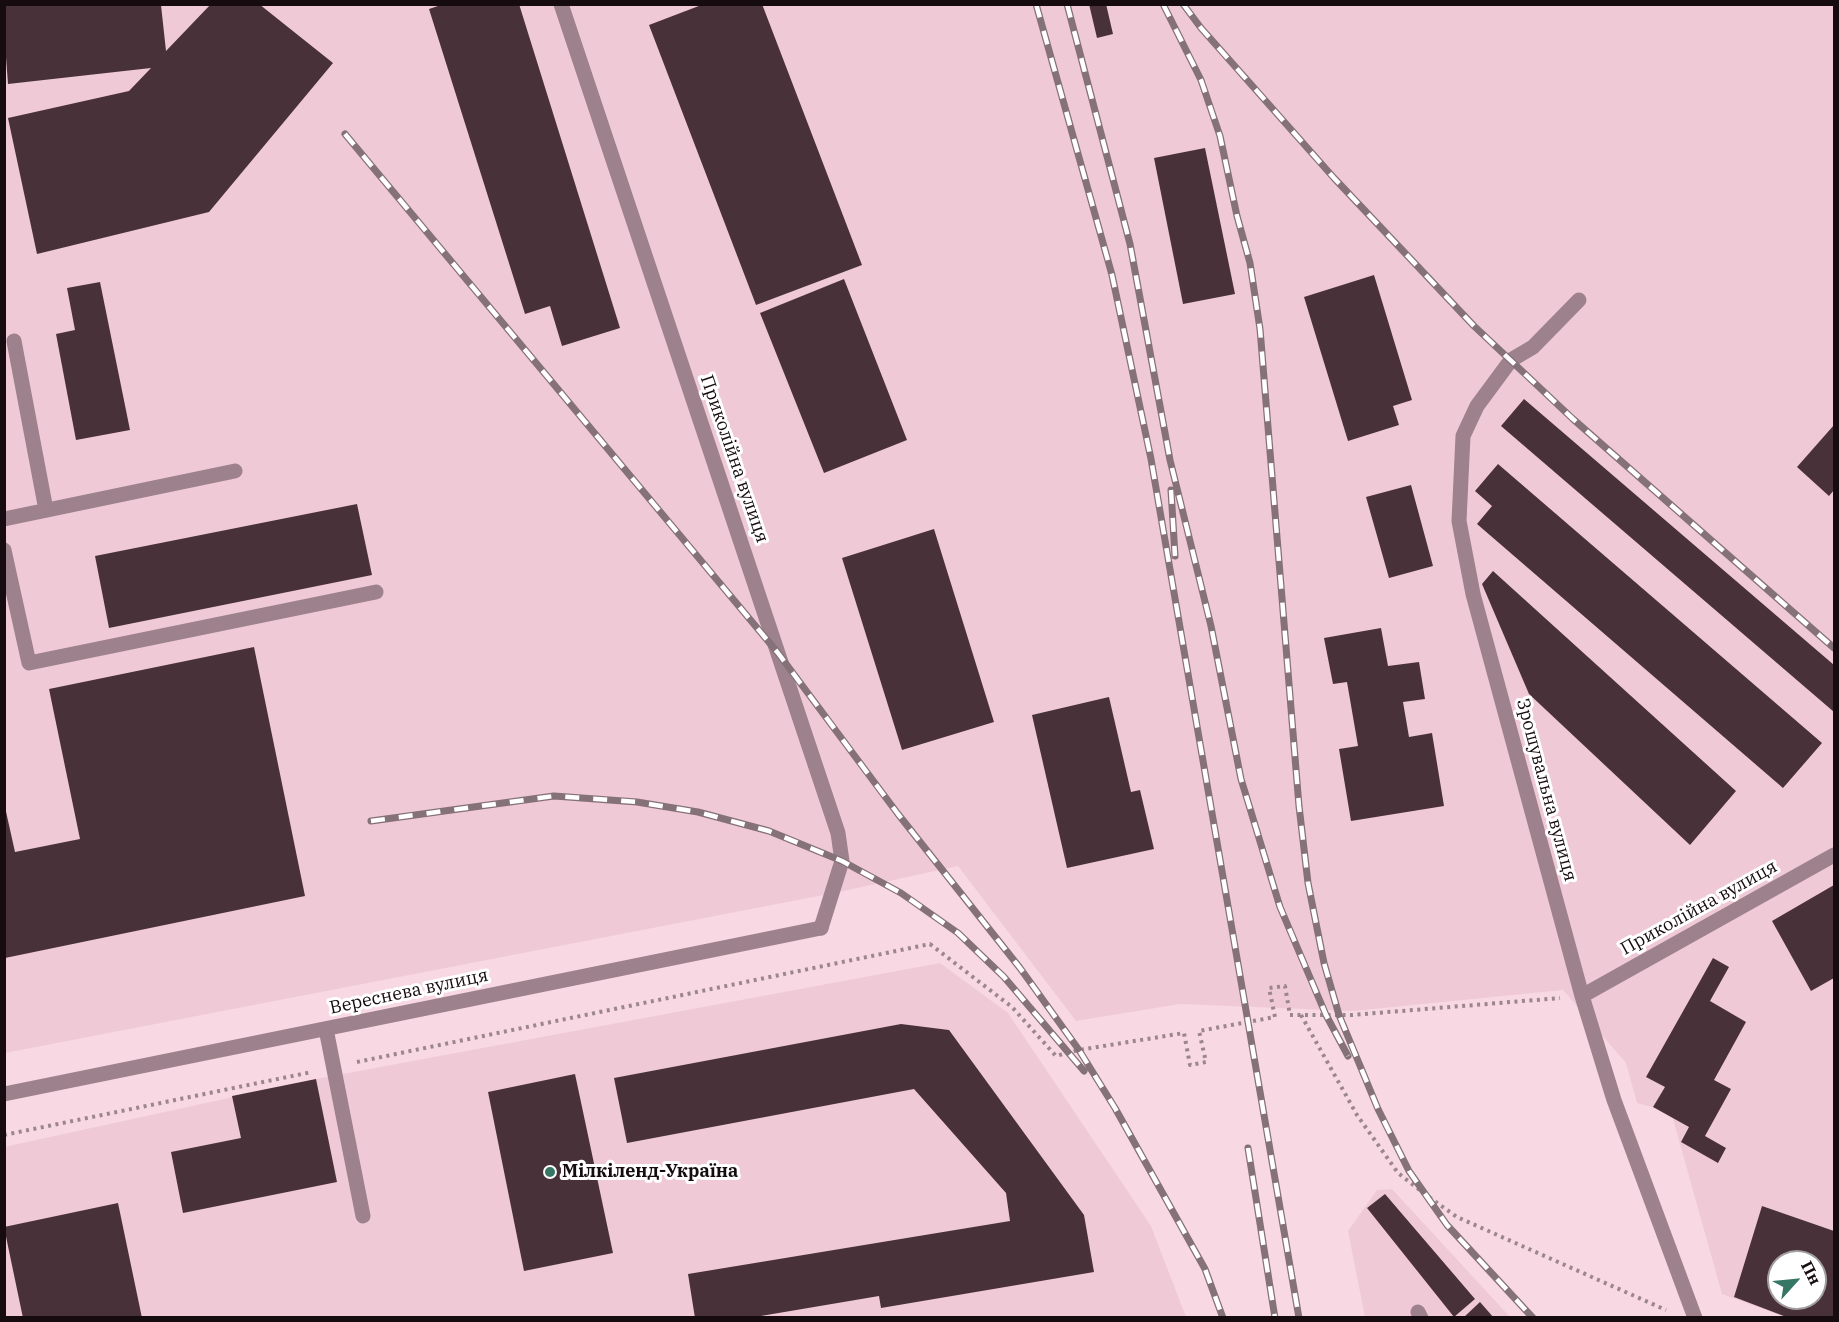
<!DOCTYPE html>
<meta charset="utf-8">
<style>
body{margin:0}
#map{position:relative;width:1839px;height:1322px;overflow:hidden;background:#f7d8e3;font-family:"IBM Plex Serif",serif}
canvas{display:block}
.frame{position:absolute;inset:0;border:6px solid #160c10;pointer-events:none}
.north{position:absolute;left:1767px;top:1250px;width:60px;height:60px;box-sizing:border-box;background:#fff;border:2px solid #a29e9f;border-radius:50%;rotate:63deg;font-size:16px;font-weight:700;line-height:24px;text-align:center;color:#160c10}
.north::after{content:'';display:block;margin:auto;width:21px;height:27px;background:#367665;clip-path:polygon(50% 0,100% 100%,50% 72%,0 100%)}
</style>
<div id="map">
<canvas width="1839" height="1322"></canvas>
<div class="frame"></div>
<div class="north">Пн</div>
</div>
<script>
const context = document.querySelector('canvas').getContext('2d');
context.lineJoin = 'round';
function fill(path, color) { context.fillStyle = color; context.fill(path, 'evenodd'); }
const shape = rows => new Path2D(rows.map(r => 'M' + r).join(''));
function strokePath(path, color, width, dash) { context.strokeStyle = color; context.lineWidth = width; context.lineCap = dash ? 'butt' : 'round'; context.setLineDash(dash || []); context.stroke(path); }
function drawText(font, color, halo, rows, align = 'center') {
  context.font = font + ' "IBM Plex Serif",serif'; context.lineWidth = 6; context.setLineDash([]); context.textBaseline = 'middle'; context.strokeStyle = halo; context.fillStyle = color; for (const [text, x, y, turn = 0] of rows) {
    context.save(); context.translate(x, y); context.rotate((+turn || 0) * Math.PI / 180); context.textAlign = isNaN(turn) ? turn : align; if (halo) context.strokeText(text, 0, 0); context.fillText(text, 0, 0); context.restore();
  }
}
fill(shape([
 [5,5,1834,5,1834,1317,1785,1317,1722,1294,1671,1112,1637,1103,1626,1063,1563,990,1353,1011,1180,1004,1076,1021,958,866,834,893,5,1053],
 [1779,1262,1815,1262,1815,1298,1779,1298],
 [940,963,1008,1013,1151,1226,1186,1317,5,1317,4,1147,316,1079],
 [1392,1189,1510,1317,1365,1317,1348,1231,1377,1190]
]), '#f0c9d7');
fill(shape([
 [211,4,259,4,333,63,209,212,37,254,8,118,129,91,151,68,8,84,5,44,5,5,161,5,166,51],
 [444,4,519,4,620,328,562,346,550,306,525,314,429,9],
 [704,4,762,4,862,265,756,305,649,25],
 [1089,4,1106,4,1113,34,1097,38],
 [1205,148,1235,294,1183,304,1154,158],
 [1374,275,1412,400,1393,406,1399,425,1348,441,1304,297],
 [844,279,907,440,824,473,760,313],
 [100,282,130,430,76,440,56,334,75,330,67,288],
 [1524,399,1834,665,1834,712,1501,426],
 [1834,425,1834,490,1829,496,1797,467],
 [1498,464,1822,743,1783,788,1477,524,1492,506,1475,491],
 [1411,485,1433,566,1389,578,1366,497],
 [357,504,372,575,109,628,95,556],
 [934,529,994,722,902,750,842,558],
 [1493,571,1736,791,1690,845,1529,694,1482,584],
 [1381,628,1388,666,1419,662,1425,699,1403,702,1409,737,1432,733,1444,806,1351,821,1339,749,1358,746,1347,682,1333,684,1324,638],
 [254,647,305,896,5,958,5,807,15,852,80,839,49,689],
 [1109,697,1131,792,1140,790,1154,849,1067,868,1032,715],
 [1834,885,1834,978,1811,991,1772,921],
 [1713,958,1729,967,1710,1001,1746,1022,1714,1080,1731,1089,1705,1136,1726,1148,1718,1163,1681,1142,1689,1127,1653,1107,1665,1087,1646,1077],
 [901,1024,949,1030,1084,1215,1094,1272,881,1308,879,1296,749,1318,695,1318,688,1274,1010,1221,1006,1193,914,1089,627,1143,614,1078],
 [575,1074,613,1253,524,1271,488,1092],
 [316,1079,337,1182,183,1213,171,1152,241,1138,232,1096],
 [1385,1194,1475,1299,1454,1317,1367,1208],
 [118,1203,142,1318,23,1318,4,1227],
 [1762,1206,1834,1231,1834,1318,1789,1318,1734,1297],
 [1779,1262,1815,1262,1815,1298,1779,1298],
 [1480,1302,1494,1318,1463,1318]
]), '#49313a');
strokePath(shape([
 [1301,1015,1357,1115,1398,1173,1426,1195,1457,1217,1666,1310],
 [357,1062,930,944,1012,1007,1056,1056,1079,1050,1184,1033,1190,1065,1206,1062,1199,1031,1275,1017,1269,988,1285,986,1290,1015,1352,1015,1560,998],
 [4,1135,312,1072]
]), '#9c868e', 4, [3, 4.5]);
strokePath(shape([
 [561,4,838,833,842,861,821,928],
 [1579,300,1533,347,1511,360,1477,406,1463,436,1459,521,1473,594,1582,996,1614,1100,1695,1318],
 [14,341,46,510],
 [4,519,235,471],
 [4,550,29,663,376,592],
 [1582,996,1834,855],
 [326,1029,363,1216],
 [1418,1312,1421,1318]
]), '#9d818c', 15);
strokePath(shape([
 [4,1094,821,928]
]), '#9d818c', 15);
const rail = shape([
 [1036,4,1112,275,1151,459,1299,1318],
 [1067,4,1130,244,1170,460,1211,626,1241,779,1280,907,1326,1015,1348,1056],
 [1163,4,1201,80,1220,136,1237,216,1250,263,1260,329,1299,806,1308,883,1324,963,1339,1015,1378,1109,1409,1171,1447,1225,1533,1318],
 [1183,4,1201,28,1334,178,1474,326,1573,419,1834,648],
 [345,134,778,653,898,814,1020,968,1079,1050,1115,1108,1205,1269,1223,1318],
 [1171,490,1175,556],
 [371,821,554,796,637,802,698,812,769,831,842,861,901,893,958,933,1004,977,1084,1071],
 [1248,1148,1275,1318]
]);
strokePath(rail, '#857178', 7);
strokePath(rail, '#fff', 4.5, [14]);
for (const [x, y, r, color] of [
 [550,1172,6,"#367665"]
]) { const dot = new Path2D(); dot.arc(x, y, r, 0, 2 * Math.PI); context.fillStyle = color; context.fill(dot); strokePath(dot, '#fff', 2); }
drawText('18px', '#160c10', '#fff', [
 ["Приколійна вулиця",734,459,71],
 ["Зрошувальна вулиця",1546,790,75],
 ["Приколійна вулиця",1699,908,-29],
 ["Вереснева вулиця",409,992,-12]
]);
drawText('bold 18px', '#160c10', '#fff', [
 ["Мілкіленд-Україна",562,1172]
], 'left');
</script>
